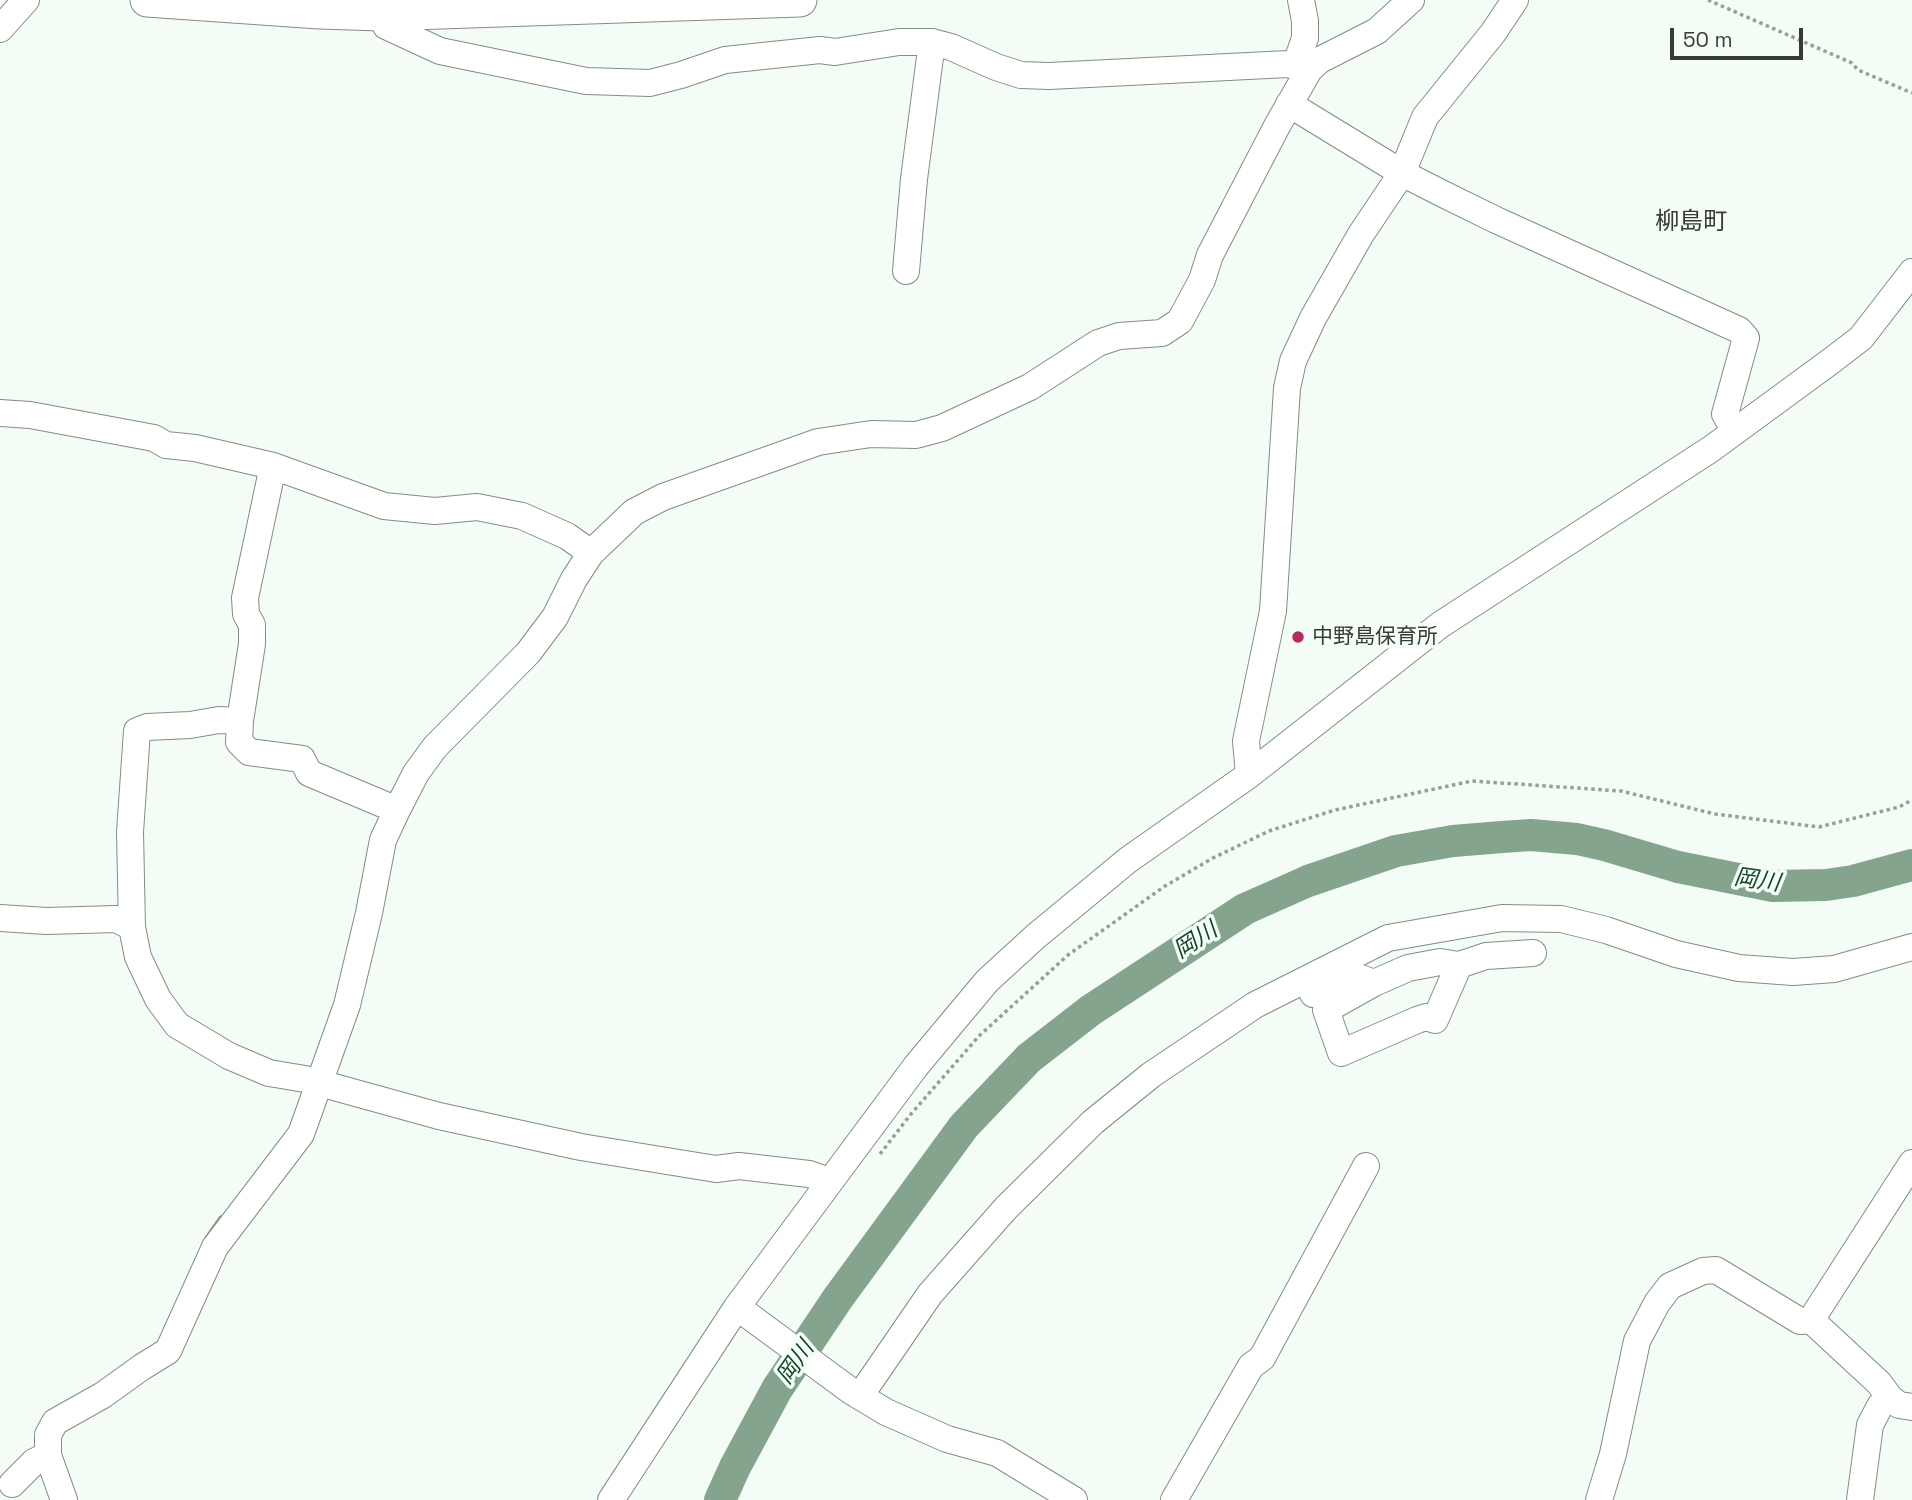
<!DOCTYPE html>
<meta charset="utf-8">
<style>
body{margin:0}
#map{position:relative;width:1912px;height:1500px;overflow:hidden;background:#f3fcf5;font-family:"Space Grotesk",sans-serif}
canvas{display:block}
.scale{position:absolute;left:1670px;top:28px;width:133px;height:32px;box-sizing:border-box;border:4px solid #373b38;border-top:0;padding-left:9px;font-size:21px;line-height:24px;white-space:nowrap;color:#373b38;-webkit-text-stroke:5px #f3fcf5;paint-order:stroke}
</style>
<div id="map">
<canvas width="1912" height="1500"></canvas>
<div class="scale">50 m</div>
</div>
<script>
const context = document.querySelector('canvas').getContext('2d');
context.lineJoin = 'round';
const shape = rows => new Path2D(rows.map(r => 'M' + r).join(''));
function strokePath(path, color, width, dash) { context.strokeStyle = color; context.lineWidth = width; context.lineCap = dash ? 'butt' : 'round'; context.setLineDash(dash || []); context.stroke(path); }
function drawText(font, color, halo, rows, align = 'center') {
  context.font = font + ' "Space Grotesk","Noto Sans JP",sans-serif'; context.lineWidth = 7; context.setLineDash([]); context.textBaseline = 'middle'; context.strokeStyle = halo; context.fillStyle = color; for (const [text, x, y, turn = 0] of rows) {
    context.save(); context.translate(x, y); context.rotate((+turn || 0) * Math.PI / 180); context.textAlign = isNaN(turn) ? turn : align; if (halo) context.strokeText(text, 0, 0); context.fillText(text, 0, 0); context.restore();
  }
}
strokePath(shape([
 [207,1238,221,1218]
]), '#85a48e', 5);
strokePath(shape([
 [720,1500,735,1467,777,1389,838,1298,964,1126,1029,1058,1091,1010,1245,909,1308,881,1396,851,1453,841,1502,837,1531,835,1577,839,1604,845,1678,867,1773,886,1826,885,1853,881,1912,865]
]), '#85a48e', 32);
const minor = shape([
 [381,14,386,26,440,51,586,81,650,83,681,75,725,60,820,50,835,52,899,42,932,42,951,47,996,67,1021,75,1049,76,1288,64,1309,70],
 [0,29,26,0],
 [1296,64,1305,38,1305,21,1301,0],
 [1289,104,1402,173,1441,193,1496,220,1739,330,1746,338,1725,414,1735,431],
 [906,271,914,179,932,42],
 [0,413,30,415,154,438,166,445,195,448,273,466,384,506,435,511,477,507,522,516,567,536,591,553],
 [273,466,245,598,246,614,252,625,252,644,240,721,239,742,249,752,302,759,309,773,397,810],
 [240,721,219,720,190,725,147,727,137,731,130,832,132,927,138,957,158,999,177,1025,229,1056,269,1073,305,1079,439,1116,581,1147,716,1169,739,1166,809,1174,829,1181],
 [1249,775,1246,741,1273,611,1287,388,1293,361,1313,318,1361,234,1402,173,1425,117,1493,33,1515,0],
 [0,918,46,921,116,919,132,927],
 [1374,983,1326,1010,1341,1053,1417,1020,1426,1017,1435,1020,1459,965],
 [1313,994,1347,978,1358,977,1374,983,1408,968,1440,962,1459,965,1486,956,1533,953],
 [737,1307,851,1391,886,1412,947,1439,997,1453,1074,1500],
 [1811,1320,1912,1163],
 [860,1396,930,1294,1006,1208,1093,1122,1151,1075,1255,1005,1388,938,1502,918,1561,919,1606,930,1676,954,1739,968,1793,972,1834,969,1912,947],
 [12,1484,34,1462,48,1455],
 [64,1500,48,1455,48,1435,55,1422,103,1395,142,1367,168,1351,215,1247,301,1134,347,1005,369,913,383,840,397,810,416,773,435,747,528,653,555,617,574,579,591,553,634,512,663,497,818,442,871,434,916,435,942,428,1030,387,1098,343,1119,336,1162,333,1180,321,1202,280,1210,255,1277,126,1309,70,1320,60,1377,31,1411,0],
 [611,1500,737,1307,916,1066,987,981,1035,937,1128,860,1249,775,1440,625,1711,449,1831,361,1861,338,1912,272],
 [1174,1500,1251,1366,1262,1358,1366,1166],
 [1599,1500,1613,1454,1637,1341,1657,1303,1670,1286,1703,1271,1716,1270,1800,1321,1811,1320,1879,1383,1890,1398,1899,1405,1912,1407],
 [1860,1500,1870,1425,1880,1406,1890,1398]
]);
const major = shape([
 [147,0,319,12,381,14,800,0]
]);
strokePath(minor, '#848c86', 28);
strokePath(major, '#848c86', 35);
strokePath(shape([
 [1708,0,1852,63,1858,70,1912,93],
 [880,1154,911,1114,979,1036,1068,955,1165,886,1213,858,1269,831,1335,810,1472,781,1621,791,1715,814,1819,827,1899,807,1912,800]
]), '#989f9a', 3.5, [3.5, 3.5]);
strokePath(minor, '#fff', 26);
strokePath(major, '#fff', 33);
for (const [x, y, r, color] of [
 [1298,637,7,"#b82a5f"]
]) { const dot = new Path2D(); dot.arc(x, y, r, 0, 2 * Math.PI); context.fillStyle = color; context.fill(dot); strokePath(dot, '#f3fcf5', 2.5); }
drawText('21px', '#373b38', '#f3fcf5', [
 ["中野島保育所",1312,637]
], 'left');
drawText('italic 23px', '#114728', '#f3fcf5', [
 ["岡川",1757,881,8],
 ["岡川",1196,941,-33],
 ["岡川",796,1363,-55]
]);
drawText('24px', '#373b38', '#f3fcf5', [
 ["柳島町",1691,222]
]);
</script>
